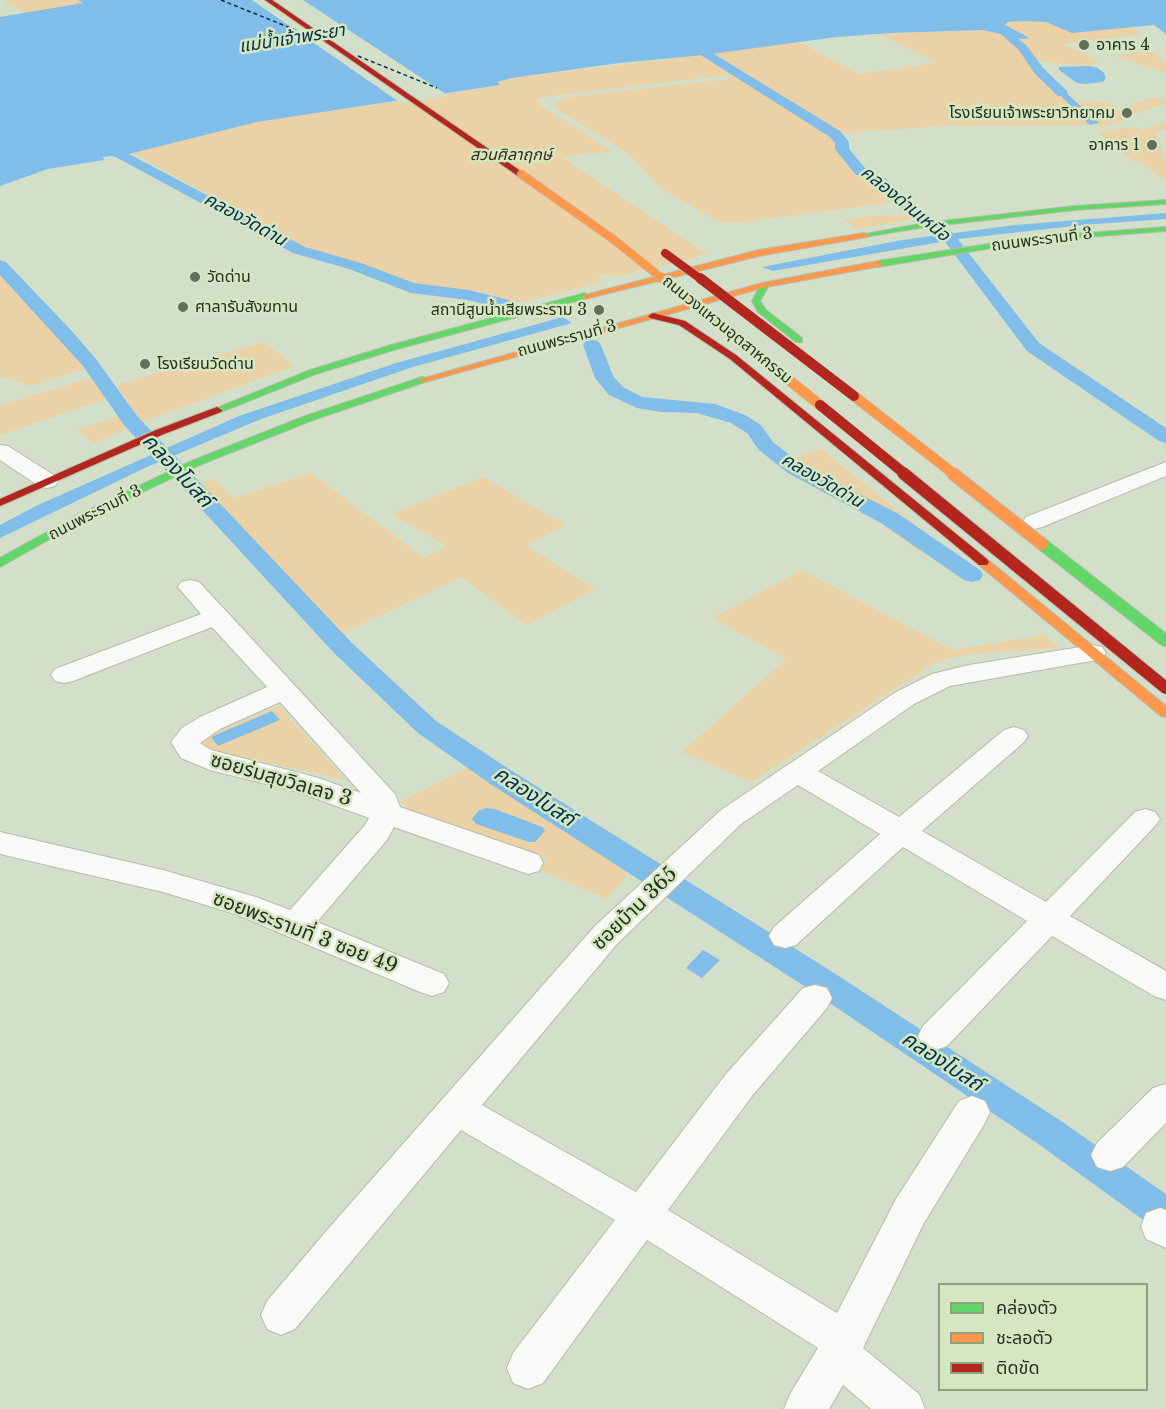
<!DOCTYPE html>
<meta charset="utf-8">
<style>
body{margin:0}
#map{position:relative;width:1166px;height:1409px;overflow:hidden;background:#d4dfc9;font-family:"Libre Baskerville","Noto Sans Thai",serif}
canvas{display:block}
.legend{position:absolute;left:938px;top:1283px;width:210px;height:108px;box-sizing:border-box;background:#d5e7c1;border:2px solid #909e81;margin:0;padding:8px 10px;list-style:none;font-size:18px;color:#293021}
.legend li{display:flex;align-items:center;gap:12px;height:30px}
.legend b{width:30px;border:2px solid #909e81}
</style>
<div id="map">
<canvas width="1166" height="1409"></canvas>
<ul class="legend">
<li><b style="height:8px;background:#63d668"></b>คล่องตัว</li>
<li><b style="height:8px;background:#ff974d"></b>ชะลอตัว</li>
<li><b style="height:8px;background:#b3261e"></b>ติดขัด</li>
</ul>
</div>
<script>
const context = document.querySelector('canvas').getContext('2d');
context.lineJoin = 'round';
function fill(path, color) { context.fillStyle = color; context.fill(path, 'evenodd'); }
const shape = rows => new Path2D(rows.map(r => 'M' + r).join(''));
function strokePath(path, color, width, dash) { context.strokeStyle = color; context.lineWidth = width; context.lineCap = dash ? 'butt' : 'round'; context.setLineDash(dash || []); context.stroke(path); }
function drawText(font, color, halo, rows, align = 'center') {
  context.font = font + ' "Libre Baskerville","Noto Sans Thai",serif'; context.lineWidth = 5; context.setLineDash([]); context.textBaseline = 'middle'; context.strokeStyle = halo; context.fillStyle = color; for (const [text, x, y, turn = 0] of rows) {
    context.save(); context.translate(x, y); context.rotate((+turn || 0) * Math.PI / 180); context.textAlign = isNaN(turn) ? turn : align; if (halo) context.strokeText(text, 0, 0); context.fillText(text, 0, 0); context.restore();
  }
}
fill(shape([
 [3,0,78,0,84,3,24,13],
 [1023,21,1046,22,1072,32,1131,26,1141,34,1062,44,1094,58,1098,62,1089,66,1038,61,1040,69,1034,69,1039,75,1090,125,942,126,841,133,713,52,799,42,859,74,937,63,879,34,983,30,1022,39,1029,37,1004,25,1008,22],
 [1147,51,1153,52,1166,63,1166,73,1117,57,1130,53],
 [704,55,832,138,845,162,853,170,875,182,896,202,736,223,717,221,662,189,628,153,556,109,554,104,563,98,731,79,726,75,544,97,538,99,539,104,612,151,596,154,594,152,563,158,707,254,615,277,609,274,598,276,603,282,523,302,514,302,474,290,430,289,364,265,319,255,132,153,257,122,499,86,497,83,512,78],
 [1153,97,1166,100,1166,103,1138,113,1121,108],
 [1099,101,1118,106,1113,109,1136,116,1101,128,1075,102],
 [1161,123,1166,124,1166,129,1154,133,1157,135,1166,162,1166,181,1139,161,1132,161,1098,132,1133,127,1142,130],
 [885,215,913,216,916,219,855,229,844,219],
 [0,271,42,315,84,369,31,386,0,376],
 [264,342,294,366,142,422,116,385],
 [91,378,106,399,0,435,0,403,2,405],
 [118,416,127,428,94,443,77,430],
 [821,449,938,543,920,552,886,528,887,521,845,500,792,462,795,458],
 [311,473,424,558,446,546,392,514,483,477,565,525,527,546,595,589,527,625,461,577,339,635,201,484,213,479,234,498],
 [802,570,952,650,1044,635,1059,648,971,654,937,661,752,782,682,752,786,659,713,618],
 [279,706,346,780,219,752,203,746,204,737],
 [471,766,569,834,627,864,624,880,606,899,541,870,547,861,429,821,400,802]
]), '#ebd1a6');
fill(shape([
 [78,0,1166,0,1166,34,1154,25,1072,33,1046,22,1023,21,1008,22,1005,25,1030,38,1022,39,983,30,891,33,836,37,704,55,619,63,512,78,497,82,500,85,257,122,117,157,111,156,103,157,104,160,48,169,0,186,0,17,83,3],
 [1089,66,1098,68,1104,73,1106,78,1103,82,1085,84,1077,83,1059,70,1059,67],
 [1034,69,1040,69,1099,123,1090,125],
 [1166,213,1166,219,1082,225,958,239,773,271,762,267,902,240,1015,225],
 [563,317,572,323,413,367,261,419,147,467,0,538,0,525,38,505,239,416,396,363],
 [272,711,280,720,218,746,211,737],
 [486,808,495,809,542,827,545,831,535,842,529,842,476,824,472,819,478,811],
 [703,950,720,960,702,978,686,968]
]), '#81bde9');
fill(shape([
 [252,0,303,0,449,96,402,104]
]), '#d4dfc9');
fill(shape([
 [614,0,626,0,840,131,849,142,849,149,865,168,885,178,906,199,953,233,1039,343,1166,428,1166,443,1159,441,1027,351,943,239,896,205,875,184,855,174,835,149,835,143,830,137,614,0],
 [962,0,973,0,1027,46,1043,68,1066,90,1068,93,1066,96,1058,96,1035,74,1019,50,962,0],
 [93,135,305,247,361,263,414,283,469,290,509,300,511,304,509,308,503,309,468,300,411,293,349,269,293,253,88,142,86,139,88,136,93,135],
 [0,260,6,262,70,329,95,358,138,417,352,643,436,721,509,769,834,973,1061,1121,1166,1194,1166,1232,1153,1227,1037,1143,812,991,489,783,418,733,334,653,124,425,83,366,0,275,0,260],
 [592,340,598,341,601,345,613,376,623,387,642,397,715,404,745,415,761,425,773,442,802,465,897,513,980,570,983,575,980,580,972,582,964,580,881,523,788,473,759,450,747,433,731,423,697,413,661,412,637,408,609,395,595,378,583,345,586,341,592,340]
]), '#81bde9');
strokePath(shape([
 [221,0,318,39],
 [358,56,437,88]
]), '#022f52', 1.5, [4, 3]);
const street = shape([
 [0,445,8,446,55,476,58,481,55,486,47,488,39,486,0,460,0,445],
 [1166,462,1166,476,1042,527,1034,529,1026,527,1023,522,1026,517,1166,462],
 [190,580,199,582,226,611,395,794,400,807,539,855,543,863,539,871,528,874,394,827,387,840,317,922,444,974,449,983,444,992,432,996,420,992,235,914,163,892,0,854,0,832,163,870,256,897,290,910,365,825,369,818,298,792,210,770,181,758,171,742,182,728,200,717,267,687,212,627,73,681,64,683,55,681,51,675,55,669,201,614,178,587,181,582,190,580],
 [280,702,361,793,315,777,211,750,200,743,220,729,280,702],
 [1093,645,1102,647,1106,653,1102,659,950,686,914,704,818,771,899,817,1004,730,1014,727,1024,730,1028,736,1024,742,922,831,1046,902,1135,812,1145,809,1155,812,1160,819,1155,826,1070,916,1166,971,1166,1000,1154,996,1052,936,947,1046,935,1050,923,1046,918,1036,923,1026,1027,921,903,847,796,945,785,948,774,945,769,936,774,927,880,834,798,785,741,824,617,944,482,1105,636,1192,726,1074,803,988,815,985,827,988,832,998,827,1008,752,1096,668,1210,837,1313,896,1199,959,1101,972,1096,985,1101,990,1112,985,1123,924,1223,863,1348,919,1394,925,1409,871,1409,843,1385,829,1409,784,1409,790,1394,818,1348,647,1240,543,1383,528,1389,513,1383,507,1368,513,1353,615,1220,461,1130,295,1329,281,1335,267,1329,261,1315,267,1301,328,1229,595,926,721,810,896,692,932,674,969,665,1093,645],
 [1166,1084,1166,1123,1123,1167,1110,1171,1097,1167,1091,1155,1097,1143,1153,1088,1166,1084],
 [1160,1208,1166,1210,1166,1248,1146,1239,1141,1226,1146,1213,1160,1208]
]);
const fast = shape([
 [1166,200,1166,204,1075,210,925,227,864,237,860,235,925,223,1075,206,1166,200],
 [1166,227,1166,231,1034,241,878,267,874,264,878,261,1034,237,1166,227],
 [762,283,769,285,760,301,766,310,802,338,802,342,796,342,758,312,752,301,762,283],
 [585,293,589,296,588,298,397,349,316,374,221,412,217,413,212,410,310,370,391,345,585,293],
 [422,377,425,378,425,382,313,420,197,466,82,521,0,567,0,558,74,517,189,462,305,416,422,377]
]);
const slow = shape([
 [864,233,868,235,867,237,759,256,585,299,581,296,759,250,864,233],
 [878,261,882,264,881,266,766,287,425,382,417,380,762,283,878,261],
 [983,558,987,559,1166,706,1166,717,1161,716,979,565,977,562,979,559,983,558]
]);
const jam = shape([
 [265,0,272,0,525,174,518,176,265,0],
 [653,313,685,321,736,355,987,559,989,562,987,565,979,565,730,359,679,325,650,318,648,316,653,313],
 [217,407,222,410,221,412,164,434,0,506,0,499,156,430,217,407]
]);
strokePath(street, '#b4bcab', 2);
strokePath(fast, '#b4bcab', 2);
strokePath(slow, '#b4bcab', 2);
strokePath(jam, '#b4bcab', 2);
fill(street, '#f9faf7');
fill(fast, '#63d668');
fill(slow, '#ff974d');
fill(jam, '#b3261e');
const fastBridge = shape([
 [1042,544,1166,641]
]);
const slowBridgeFar2 = shape([
 [521,174,613,239,664,280]
]);
const slowBridgeFar1 = shape([
 [662,278,820,405],
 [854,396,954,474]
]);
const slowBridge = shape([
 [952,473,1042,544]
]);
const jamBridgeFar2 = shape([
 [665,253,702,280]
]);
const jamBridgeFar1 = shape([
 [700,278,854,396],
 [820,405,905,474]
]);
const jamBridge = shape([
 [903,473,1166,688]
]);
strokePath(fastBridge, '#b9bfb4', 14, []);
strokePath(slowBridgeFar2, '#b9bfb4', 9, []);
strokePath(slowBridgeFar1, '#b9bfb4', 11, []);
strokePath(slowBridge, '#b9bfb4', 14, []);
strokePath(jamBridgeFar2, '#b9bfb4', 9, []);
strokePath(jamBridgeFar1, '#b9bfb4', 11, []);
strokePath(jamBridge, '#b9bfb4', 14, []);
strokePath(fastBridge, '#63d668', 12);
strokePath(slowBridgeFar2, '#ff974d', 8);
strokePath(slowBridgeFar1, '#ff974d', 10);
strokePath(slowBridge, '#ff974d', 12);
strokePath(jamBridgeFar2, '#b3261e', 8);
strokePath(jamBridgeFar1, '#b3261e', 10);
strokePath(jamBridge, '#b3261e', 12);
for (const [x, y, r, color] of [
 [1084,45,6,"#656d5c"],
 [1127,113,6,"#656d5c"],
 [1152,145,6,"#656d5c"],
 [195,277,6,"#656d5c"],
 [183,307,6,"#656d5c"],
 [599,310,6,"#656d5c"],
 [145,364,6,"#656d5c"]
]) { const dot = new Path2D(); dot.arc(x, y, r, 0, 2 * Math.PI); context.fillStyle = color; context.fill(dot); strokePath(dot, '#d5e7c1', 2); }
drawText('16px', '#293021', '#d5e7c1', [
 ["อาคาร 4",1096,45],
 ["โรงเรียนเจ้าพระยาวิทยาคม",1115,113,"right"],
 ["อาคาร 1",1140,145,"right"],
 ["วัดด่าน",207,277],
 ["ศาลารับสังฆทาน",195,307],
 ["สถานีสูบน้ำเสียพระราม 3",587,310,"right"],
 ["โรงเรียนวัดด่าน",157,364]
], 'left');
drawText('italic 16px', '#3b2a17', '#d5e7c1', [
 ["สวนศิลาฤกษ์",511,155]
]);
drawText('16px', '#293021', '#d5e7c1', [
 ["ถนนพระรามที่ 3",1042,240,-7],
 ["ถนนวงแหวนอุตสาหกรรม",727,330,39],
 ["ถนนพระรามที่ 3",567,339,-15],
 ["ถนนพระรามที่ 3",95,513,-27]
]);
drawText('italic 18px', '#022f52', '#d5e7c1', [
 ["แม่น้ำเจ้าพระยา",292,39,-9],
 ["คลองด่านเหนือ",905,204,39],
 ["คลองวัดด่าน",245,220,29],
 ["คลองวัดด่าน",822,481,30]
]);
drawText('20px', '#293021', '#d5e7c1', [
 ["ซอยร่มสุขวิลเลจ 3",281,780,16],
 ["ซอยบ้าน 365",635,909,-44],
 ["ซอยพระรามที่ 3 ซอย 49",305,933,21]
]);
drawText('italic 21px', '#022f52', '#d5e7c1', [
 ["คลองโบสถ์",177,471,47],
 ["คลองโบสถ์",534,797,33],
 ["คลองโบสถ์",942,1062,33]
]);
</script>
